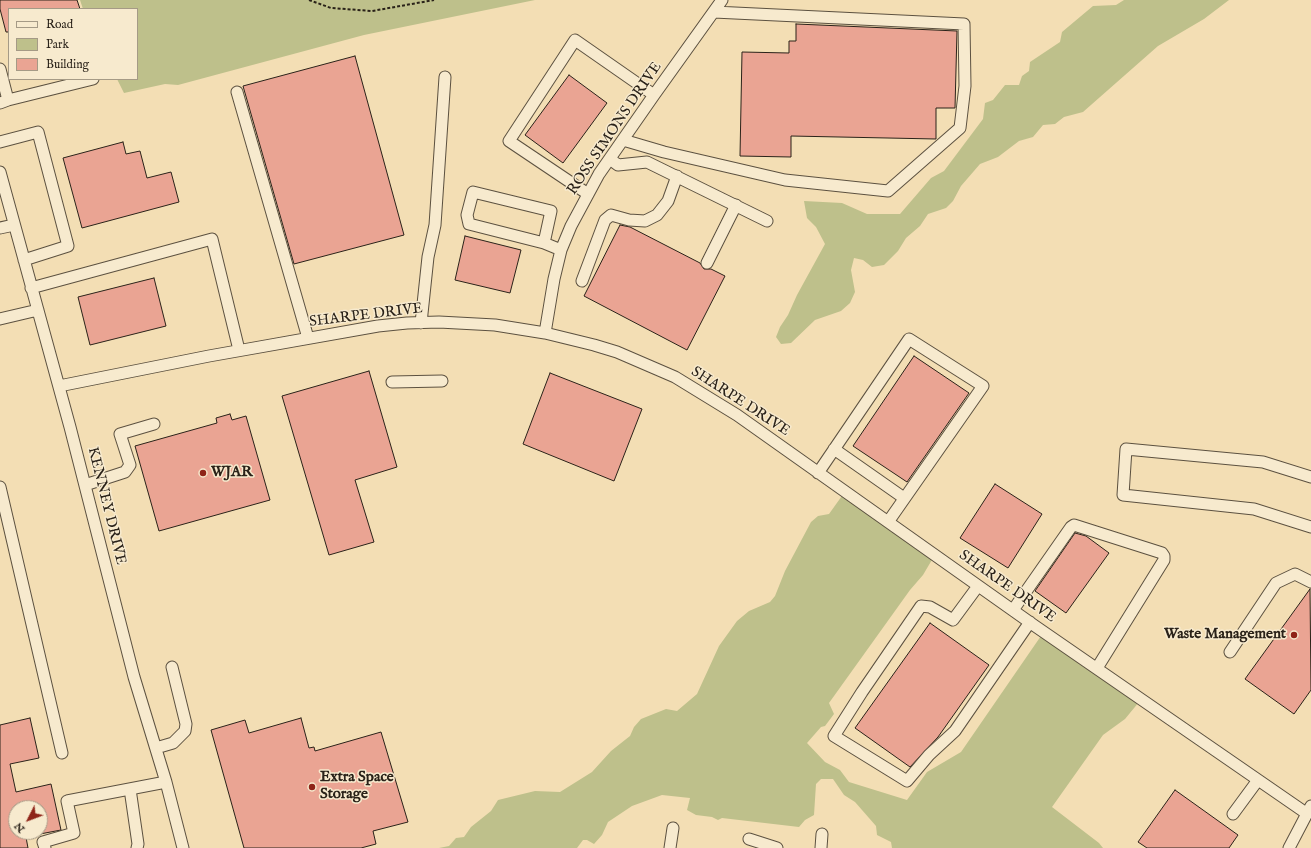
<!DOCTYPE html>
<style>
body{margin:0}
#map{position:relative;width:1311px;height:848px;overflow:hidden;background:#f3deb4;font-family:"IM FELL English",serif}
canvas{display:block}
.legend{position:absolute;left:8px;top:8px;width:130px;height:72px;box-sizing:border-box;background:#f7eace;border:1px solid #a59a86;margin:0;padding:5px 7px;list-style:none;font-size:12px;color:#2a2219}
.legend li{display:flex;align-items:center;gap:8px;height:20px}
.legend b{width:20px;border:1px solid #a59a86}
.north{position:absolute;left:8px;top:800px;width:40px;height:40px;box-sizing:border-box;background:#f7eace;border:1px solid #a59a86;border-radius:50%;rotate:228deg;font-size:11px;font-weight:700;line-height:16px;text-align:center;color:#2a2219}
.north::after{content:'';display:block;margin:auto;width:14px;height:18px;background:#8f2418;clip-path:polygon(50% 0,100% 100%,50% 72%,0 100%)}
</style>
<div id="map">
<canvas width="1311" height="848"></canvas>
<ul class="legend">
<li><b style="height:5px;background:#f7eace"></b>Road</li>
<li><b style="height:11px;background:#bec08b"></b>Park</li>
<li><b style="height:11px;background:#eaa493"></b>Building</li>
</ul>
<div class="north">N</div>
</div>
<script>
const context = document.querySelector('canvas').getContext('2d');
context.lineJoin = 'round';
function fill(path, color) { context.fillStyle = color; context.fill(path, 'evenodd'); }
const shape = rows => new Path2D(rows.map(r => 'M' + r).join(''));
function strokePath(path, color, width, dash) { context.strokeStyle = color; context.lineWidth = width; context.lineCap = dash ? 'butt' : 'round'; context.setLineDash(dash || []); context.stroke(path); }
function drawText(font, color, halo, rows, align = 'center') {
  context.font = font + ' "IM FELL English",serif'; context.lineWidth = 3; context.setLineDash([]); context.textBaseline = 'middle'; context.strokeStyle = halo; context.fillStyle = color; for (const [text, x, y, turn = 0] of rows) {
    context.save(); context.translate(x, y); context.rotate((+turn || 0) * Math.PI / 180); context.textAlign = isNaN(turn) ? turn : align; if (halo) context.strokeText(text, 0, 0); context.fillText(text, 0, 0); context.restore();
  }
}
fill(shape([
 [80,0,535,0,364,35,178,85,165,84,124,93,117,79,137,79,137,9,83,9],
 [1124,0,1229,0,1204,19,1158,46,1083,112,1064,117,1055,124,1043,125,1033,137,1019,141,998,157,980,164,961,186,953,201,946,208,928,214,920,226,906,238,898,251,884,265,872,267,863,260,854,258,851,270,855,292,850,303,841,311,815,320,791,343,781,344,776,337,780,327,788,315,797,295,825,244,816,227,807,218,804,201,842,203,867,214,900,214,931,178,944,171,983,119,985,103,993,100,1005,85,1019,85,1022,76,1029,71,1030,62,1060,42,1062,32,1093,6,1116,5],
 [844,493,933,558,923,575,910,590,829,703,834,714,825,726,821,727,807,743,825,762,840,770,849,782,907,800,927,772,961,752,1043,633,1139,702,1125,719,1103,735,1052,807,1099,843,1103,848,892,848,891,842,877,835,876,826,855,802,844,795,833,779,821,779,816,784,814,815,805,820,799,827,722,818,718,820,712,817,696,815,687,810,690,798,662,795,632,806,608,822,602,835,594,844,587,840,583,840,577,848,439,848,449,846,456,838,464,837,471,827,491,811,498,800,535,791,560,792,592,772,611,751,630,736,634,727,641,719,666,709,677,711,697,694,719,646,737,621,749,611,770,602,775,596,785,571,811,522,818,516,829,514]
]), '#bec08b');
const building = shape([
 [0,0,77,0,80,9,9,9,9,32,6,32,0,9,0,0],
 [796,24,957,31,955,108,936,108,936,139,791,136,791,157,740,156,742,52,789,53,789,41,796,41,796,24],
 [355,56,404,235,294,264,243,86,355,56],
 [569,75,607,103,563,163,525,135,569,75],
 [123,142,126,154,140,151,147,178,171,172,179,202,82,228,63,158,123,142],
 [620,225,630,227,700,263,704,269,711,269,725,276,687,350,584,296,620,225],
 [465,236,521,250,510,293,455,280,465,236],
 [154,278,166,326,90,345,78,297,154,278],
 [914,356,969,393,907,482,853,446,914,356],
 [369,371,397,467,355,480,374,542,329,555,282,396,369,371],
 [550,373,642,409,614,481,523,444,550,373],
 [230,414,232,420,246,416,270,500,159,531,135,446,217,423,216,418,230,414],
 [995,484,1042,514,1008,568,960,538,995,484],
 [1075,533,1086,536,1109,553,1066,613,1035,591,1075,533],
 [1310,589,1311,690,1294,714,1245,679,1310,589],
 [930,623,989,665,938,737,910,767,855,728,930,623],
 [30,718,39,758,10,764,16,792,51,784,61,830,40,834,40,808,16,808,16,832,25,832,28,848,0,848,0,725,30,718],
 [301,718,309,748,314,747,315,751,381,732,408,822,373,831,376,844,361,848,244,848,211,730,245,720,249,733,301,718],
 [1175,790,1238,835,1229,848,1147,848,1138,842,1175,790]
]);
fill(building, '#eaa493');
strokePath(building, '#2a2219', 1);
const minor = shape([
 [0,69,8,100,0,103],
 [237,92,308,338],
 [8,100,93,79],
 [623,140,664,152,785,180,888,191,960,128,965,86,964,24,714,12],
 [0,142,38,132,68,246,24,260],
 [610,159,618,165,647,162,767,221],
 [0,172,70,427,134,677,166,782,183,848],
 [588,194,509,141,575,40,654,95],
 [0,228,14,225],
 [544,243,551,211,473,192,467,215,469,224,544,243,561,250],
 [707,263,736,205],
 [582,281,605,220,611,215,629,220,645,221,657,215,668,201,677,176],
 [31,288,212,239,239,350],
 [0,319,38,310],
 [421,323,428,257,435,225,445,77],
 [545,333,554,279,561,250,571,226,599,174,654,95,722,0],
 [392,382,442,381],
 [59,386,209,356,378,326,407,323,439,322,495,325,545,333,594,345,617,352,675,377,737,415,1035,626,1306,813],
 [834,449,904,498],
 [818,473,909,339,983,386,888,522],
 [1311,477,1263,462,1126,449,1123,495,1254,509,1311,527],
 [85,485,125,472,130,465,120,434,154,424],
 [0,487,62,753],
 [978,586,953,620,930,607,921,606,862,692,834,736,907,781,929,755,955,731,1030,622],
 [1013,610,1071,527,1074,525,1162,553,1164,556,1164,560,1097,668],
 [1230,652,1276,583,1295,574,1311,582],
 [156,748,173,743,185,731,186,724,172,667],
 [130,789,138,844,137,848],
 [1233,814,1258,780],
 [749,839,777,848],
 [45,848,43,842,74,833,67,801,166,782],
 [670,848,673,828],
 [821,848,822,834],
 [1289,848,1311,806]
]);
strokePath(minor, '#5c5140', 13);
strokePath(shape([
 [309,0,331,8,372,11,434,0]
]), '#2a2219', 2, [3, 2]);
strokePath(minor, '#f7eace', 11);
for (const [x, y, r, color] of [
 [203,473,4,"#8f2418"],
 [1294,635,4,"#8f2418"],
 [312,787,4,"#8f2418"]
]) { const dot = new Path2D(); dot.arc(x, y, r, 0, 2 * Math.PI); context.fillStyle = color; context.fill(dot); strokePath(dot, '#f7eace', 1.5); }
drawText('15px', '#2a2219', '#f7eace', [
 ["ROSS SIMONS DRIVE",615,129,-56],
 ["SHARPE DRIVE",366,316,-7],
 ["SHARPE DRIVE",740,402,33],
 ["KENNEY DRIVE",106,506,76],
 ["SHARPE DRIVE",1007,587,35]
]);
drawText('bold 15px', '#2a2219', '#f7eace', [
 ["WJAR",211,473],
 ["Waste Management",1286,635,"right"],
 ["Extra Space",320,778],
 ["Storage",320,795]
], 'left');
</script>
